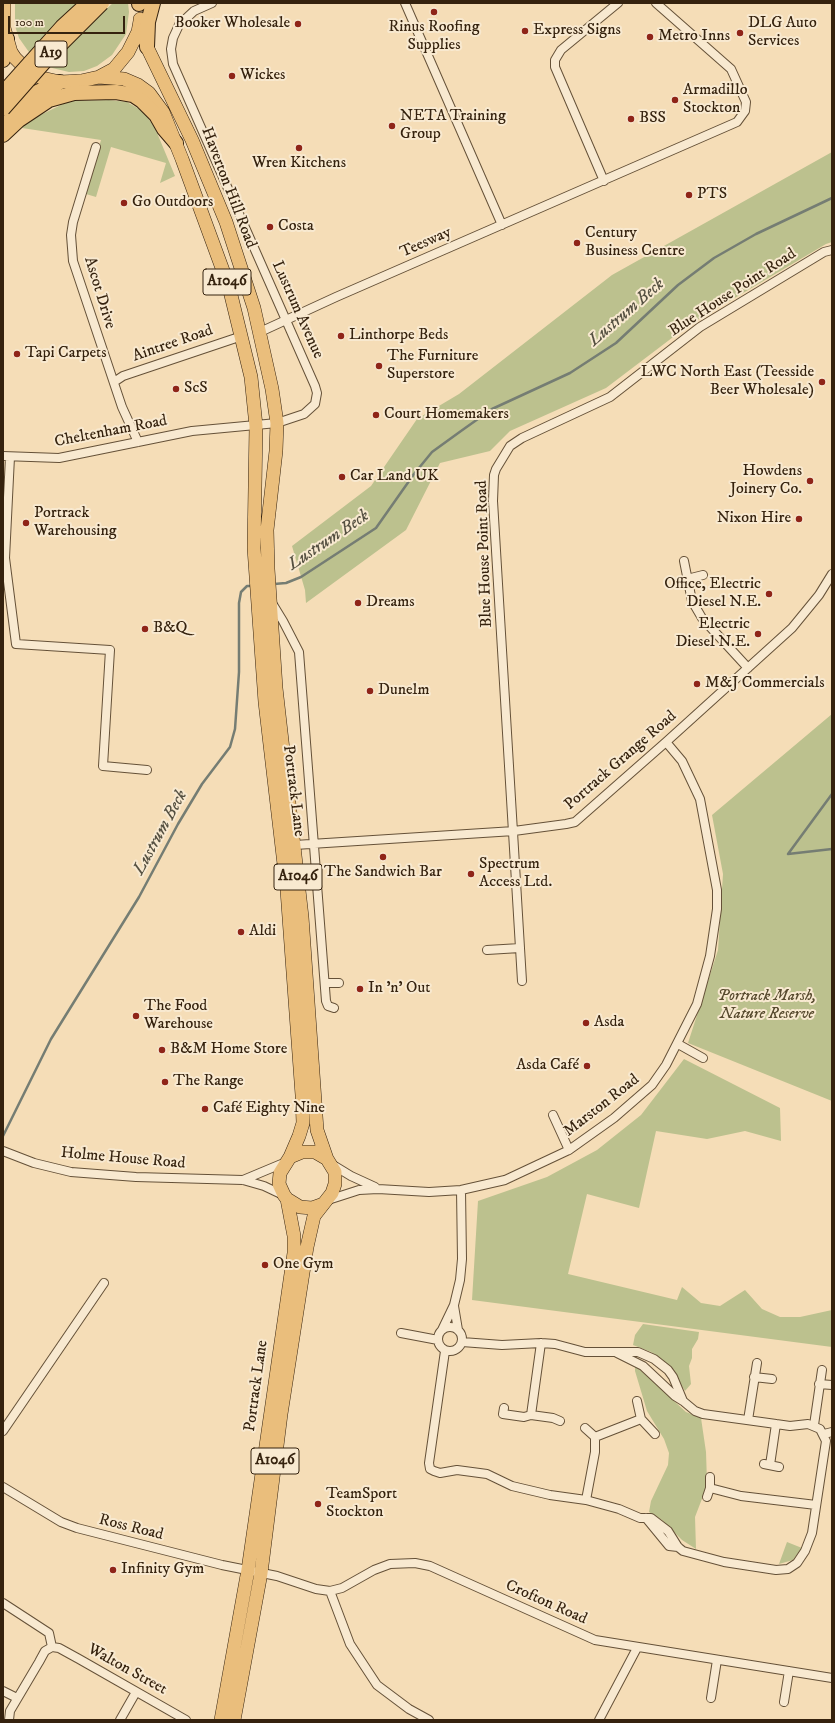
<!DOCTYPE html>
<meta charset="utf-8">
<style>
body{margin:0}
#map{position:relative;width:835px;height:1723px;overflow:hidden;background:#f5ddb7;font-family:"IM FELL DW Pica",serif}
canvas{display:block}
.frame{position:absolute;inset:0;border:4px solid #35220e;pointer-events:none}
.scale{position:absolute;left:8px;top:16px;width:117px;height:18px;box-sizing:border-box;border:2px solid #35220e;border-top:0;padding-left:5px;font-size:12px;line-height:14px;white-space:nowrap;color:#35220e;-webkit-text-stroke:3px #f8e9d0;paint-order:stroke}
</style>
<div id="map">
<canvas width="835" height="1723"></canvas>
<div class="frame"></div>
<div class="scale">100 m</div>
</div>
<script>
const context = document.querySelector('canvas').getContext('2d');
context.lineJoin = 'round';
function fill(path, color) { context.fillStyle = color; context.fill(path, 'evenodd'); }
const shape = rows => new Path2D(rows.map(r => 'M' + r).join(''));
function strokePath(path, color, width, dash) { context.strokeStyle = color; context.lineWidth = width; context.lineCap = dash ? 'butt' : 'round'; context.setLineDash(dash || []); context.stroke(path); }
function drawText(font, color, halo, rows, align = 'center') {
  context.font = font + ' "IM FELL DW Pica",serif'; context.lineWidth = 4; context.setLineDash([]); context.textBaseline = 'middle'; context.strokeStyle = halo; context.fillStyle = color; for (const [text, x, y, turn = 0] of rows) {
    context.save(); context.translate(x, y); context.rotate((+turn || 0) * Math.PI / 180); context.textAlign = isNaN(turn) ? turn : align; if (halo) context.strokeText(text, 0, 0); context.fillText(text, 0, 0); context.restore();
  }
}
fill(shape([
 [15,3,82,3,31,55,19,38,15,26],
 [113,3,128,3,129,12,126,34,112,55,97,66,84,71,69,72,48,67,83,30],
 [109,100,127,102,144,112,155,128,175,176,160,183,166,163,111,147,96,197,86,194,101,140,22,128,26,122,63,104,72,101],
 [832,152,832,242,826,244,689,325,606,388,510,431,490,451,440,463,406,530,306,603,305,590,292,546,371,486,417,419,459,394,612,275],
 [832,714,832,1101,688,1043,718,950,723,874,712,815],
 [684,1059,780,1108,781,1141,745,1131,707,1139,656,1131,639,1208,587,1194,568,1274,677,1300,682,1287,701,1303,720,1306,745,1290,762,1309,780,1317,800,1317,832,1310,832,1347,472,1300,478,1201,547,1177,597,1150,641,1115],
 [643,1324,699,1332,698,1339,692,1349,692,1358,689,1366,691,1384,685,1391,669,1365,651,1352,633,1345,635,1335],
 [635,1365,686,1412,701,1418,706,1452,707,1482,705,1491,695,1517,696,1549,682,1540,662,1520,649,1512,651,1501,668,1465,669,1453,664,1439,647,1411,635,1371],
 [787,1542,802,1548,793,1560,779,1564]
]), '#bcc18e');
strokePath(shape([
 [274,584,286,583,301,577,376,528,414,474,432,452,461,431,492,409,570,373,616,343,678,285,714,258,756,234,832,198],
 [832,794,788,854,832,849],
 [3,1136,51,1039,139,897,178,824,202,784,230,747,235,729,239,672,239,603,241,592,247,586,253,586]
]), '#757d73', 2.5);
const minor = shape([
 [405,3,502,225],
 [96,147,73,222,71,235,73,261,122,407,138,442],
 [604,181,555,67,555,60,561,50,618,3],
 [260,332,336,297,737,122,745,111,746,102,731,69,656,3],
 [114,382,123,376,242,336],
 [3,456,59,458,192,431,277,423,304,414,315,404,317,393,315,386,173,64,171,49,173,38,179,25,194,11,212,3],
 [10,457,5,558,16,644,110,650,103,766,147,770],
 [684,561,692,601,702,618,748,668],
 [687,579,703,575],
 [272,603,283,621,299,652,326,1001,328,1006,334,1008],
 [295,845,514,831,566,824,575,822,666,742,792,628,819,595,832,574],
 [487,950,520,948],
 [522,981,493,501,494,475,496,469,510,446,522,438,610,397,700,327,824,252,832,250],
 [325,983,339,983],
 [678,1044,703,1058],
 [553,1115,569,1150],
 [3,1151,34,1163,71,1172,136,1177,243,1180,264,1186,283,1195],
 [333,1165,351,1176,375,1187],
 [243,1180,286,1162],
 [328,1200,359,1190,378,1189,429,1192,461,1190,505,1180,569,1150,614,1118,652,1085,666,1065,697,1004,710,956,717,909,717,890,700,799,682,761,666,742],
 [454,1306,458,1330],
 '438 1339a12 12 0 1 1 24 0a12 12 0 1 1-24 0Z',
 [442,1330,454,1305,460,1280,462,1259,461,1190],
 [401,1333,438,1340],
 [445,1351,429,1463,430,1469,434,1471,440,1473,457,1470,487,1474,512,1486,550,1495,586,1500,619,1509,640,1518,651,1518,668,1531,678,1547,683,1551,724,1562,776,1570,788,1569,797,1563,805,1551,812,1533,826,1441,820,1429,808,1424,790,1426,776,1424,703,1414,695,1411,683,1401,673,1377,668,1370,654,1359,638,1352,585,1352,555,1344,541,1343,502,1345,462,1342],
 [617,1353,643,1366,675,1396,683,1401],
 [754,1377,772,1379],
 [819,1384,832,1385],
 [637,1401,641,1419,655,1434],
 [504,1408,503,1414,524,1417,531,1415,553,1418,560,1421],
 [531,1415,541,1343],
 [748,1420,757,1363],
 [814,1425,822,1370],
 [585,1428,595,1437,595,1452,586,1500],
 [3,1431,104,1283],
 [824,1434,832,1432],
 [595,1437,641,1419],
 [764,1464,779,1467],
 [770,1465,776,1424],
 [3,1487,61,1522,77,1528,222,1565,277,1576,316,1589,330,1591,342,1588,374,1570,390,1564,415,1563,430,1566,595,1640,832,1678],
 [710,1488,741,1496,816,1505],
 [707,1497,710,1488,710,1477],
 [646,1518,669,1546,678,1547],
 [330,1591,350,1644,377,1685,409,1709,429,1720],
 [3,1603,49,1633,52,1647],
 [52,1647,59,1648,79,1659,186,1720],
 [3,1691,17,1698],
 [711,1698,717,1660],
 [784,1702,789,1671],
 [9,1720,10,1711,39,1662,45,1651,52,1647],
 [120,1720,136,1692],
 [599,1720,637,1648]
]);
const primary = shape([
 [4,3,4,28,11,52,15,58,30,73,42,78,60,82,81,81,99,77,114,69,128,52,138,32,140,21],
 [140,19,147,47,192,140,226,222,254,308,272,389,277,423,276,451,267,530,268,569,276,688,302,917,317,1130,327,1159],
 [99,77,124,79,138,85,149,93,163,112,182,159,229,287,251,377,256,426,254,548,265,702,287,890,302,1095,303,1123,299,1136,290,1157],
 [221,1720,248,1570,294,1253,294,1236,287,1199],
 [234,1720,261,1573,281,1414,307,1247,314,1216,332,1193,335,1184,335,1172,327,1159,315,1152,302,1152,290,1157,280,1173,279,1184,284,1195,287,1199,300,1207,312,1208,323,1204]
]);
const trunk = shape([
 [139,4,139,3],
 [147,47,148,22,153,3],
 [3,60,7,39],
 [9,121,24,103,35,93,60,82],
 [3,135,19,120,49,100,74,93,116,92,133,95,142,101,156,115,164,129,176,143]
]);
strokePath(minor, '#655138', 10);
strokePath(primary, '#35220e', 14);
strokePath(trunk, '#35220e', 16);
strokePath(minor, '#f8e9d0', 8);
strokePath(primary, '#eabe7c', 13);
strokePath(trunk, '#eabe7c', 14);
const trunkBridge = shape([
 [3,93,62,27,88,3],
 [3,109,54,51,102,3]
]);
strokePath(trunkBridge, '#35220e', 16, []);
strokePath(trunkBridge, '#eabe7c', 14);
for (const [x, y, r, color] of [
 [434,12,4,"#8f2418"],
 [298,24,4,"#8f2418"],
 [525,31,4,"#8f2418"],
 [740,33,4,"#8f2418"],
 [650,37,4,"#8f2418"],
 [232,76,4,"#8f2418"],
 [675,100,4,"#8f2418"],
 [631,119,4,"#8f2418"],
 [392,126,4,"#8f2418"],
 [299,148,4,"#8f2418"],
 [689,195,4,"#8f2418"],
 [124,203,4,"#8f2418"],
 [270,227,4,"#8f2418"],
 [577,243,4,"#8f2418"],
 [341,336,4,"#8f2418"],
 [17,354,4,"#8f2418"],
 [379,366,4,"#8f2418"],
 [822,382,4,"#8f2418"],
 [176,389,4,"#8f2418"],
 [376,415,4,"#8f2418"],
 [342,477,4,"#8f2418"],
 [810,481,4,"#8f2418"],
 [799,519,4,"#8f2418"],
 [26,523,4,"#8f2418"],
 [769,594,4,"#8f2418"],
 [358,603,4,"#8f2418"],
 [145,629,4,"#8f2418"],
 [758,634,4,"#8f2418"],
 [697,684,4,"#8f2418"],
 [370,691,4,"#8f2418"],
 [383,857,4,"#8f2418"],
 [471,874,4,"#8f2418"],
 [241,932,4,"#8f2418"],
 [360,989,4,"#8f2418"],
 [136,1016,4,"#8f2418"],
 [586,1023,4,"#8f2418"],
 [162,1050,4,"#8f2418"],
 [587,1066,4,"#8f2418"],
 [165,1082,4,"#8f2418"],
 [205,1109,4,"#8f2418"],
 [265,1265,4,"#8f2418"],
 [318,1504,4,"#8f2418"],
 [113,1570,4,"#8f2418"]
]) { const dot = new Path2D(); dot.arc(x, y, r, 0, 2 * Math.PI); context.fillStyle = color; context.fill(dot); strokePath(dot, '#f8e9d0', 1.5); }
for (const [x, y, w] of [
 [51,54,32],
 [227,282,48],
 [298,877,48],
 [275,1461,48]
]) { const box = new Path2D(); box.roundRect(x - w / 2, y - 13, w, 26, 3); context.fillStyle = '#f8e9d0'; context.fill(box); strokePath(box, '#35220e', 1); }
drawText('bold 15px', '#35220e', null, [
 ["A19",51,54],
 ["A1046",227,282],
 ["A1046",298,877],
 ["A1046",275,1461]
]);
drawText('16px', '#35220e', '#f8e9d0', [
 ["Booker Wholesale",290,24,"right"],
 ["DLG Auto",748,24],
 ["Services",748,42],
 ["Rinus Roofing",434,28,"center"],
 ["Supplies",434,46,"center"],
 ["Express Signs",533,31],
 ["Metro Inns",658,37],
 ["Wickes",240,76],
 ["Armadillo",683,91],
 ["Stockton",683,109],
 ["NETA Training",400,117],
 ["Group",400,135],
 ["BSS",639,119],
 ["Wren Kitchens",299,164,"center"],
 ["PTS",697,195],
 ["Go Outdoors",132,203],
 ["Costa",278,227],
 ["Century",585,234],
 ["Business Centre",585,252],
 ["Linthorpe Beds",349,336],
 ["Tapi Carpets",25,354],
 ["The Furniture",387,357],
 ["Superstore",387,375],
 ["LWC North East (Teesside",814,373,"right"],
 ["Beer Wholesale)",814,391,"right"],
 ["ScS",184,389],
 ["Court Homemakers",384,415],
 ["Howdens",802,472,"right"],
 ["Joinery Co.",802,490,"right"],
 ["Car Land UK",350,477],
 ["Portrack",34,514],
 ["Warehousing",34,532],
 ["Nixon Hire",791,519,"right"],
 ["Office, Electric",761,585,"right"],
 ["Diesel N.E.",761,603,"right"],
 ["Dreams",366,603],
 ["Electric",750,625,"right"],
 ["Diesel N.E.",750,643,"right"],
 ["B&Q",153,629],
 ["M&J Commercials",705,684],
 ["Dunelm",378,691],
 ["Spectrum",479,865],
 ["Access Ltd.",479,883],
 ["The Sandwich Bar",383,873,"center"],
 ["Aldi",249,932],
 ["In 'n' Out",368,989],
 ["The Food",144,1007],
 ["Warehouse",144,1025],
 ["Asda",594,1023],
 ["B&M Home Store",170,1050],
 ["Asda Café",579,1066,"right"],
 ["The Range",173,1082],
 ["Café Eighty Nine",213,1109],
 ["One Gym",273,1265],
 ["TeamSport",326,1495],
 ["Stockton",326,1513],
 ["Infinity Gym",121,1570]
], 'left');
drawText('16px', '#35220e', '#f8e9d0', [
 ["Haverton Hill Road",228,188,69],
 ["Teesway",426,243,-24],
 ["Ascot Drive",99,293,73],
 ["Blue House Point Road",733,293,-33],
 ["Lustrum Avenue",297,310,66],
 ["Aintree Road",173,344,-19],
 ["Cheltenham Road",111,432,-11],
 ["Blue House Point Road",485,554,-92],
 ["Portrack Grange Road",621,761,-41],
 ["Portrack Lane",293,791,83],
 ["Marston Road",602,1106,-38],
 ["Holme House Road",123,1159,5],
 ["Portrack Lane",257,1386,-82],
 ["Ross Road",131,1528,14],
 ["Crofton Road",546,1603,24],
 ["Walton Street",127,1670,29]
]);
drawText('italic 16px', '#574a2e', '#f8e9d0', [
 ["Portrack Marsh,",767,997],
 ["Nature Reserve",767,1015]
]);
drawText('italic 17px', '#555041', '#f8e9d0', [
 ["Lustrum Beck",627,313,-41],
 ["Lustrum Beck",329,541,-34],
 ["Lustrum Beck",161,833,-61]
]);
</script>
